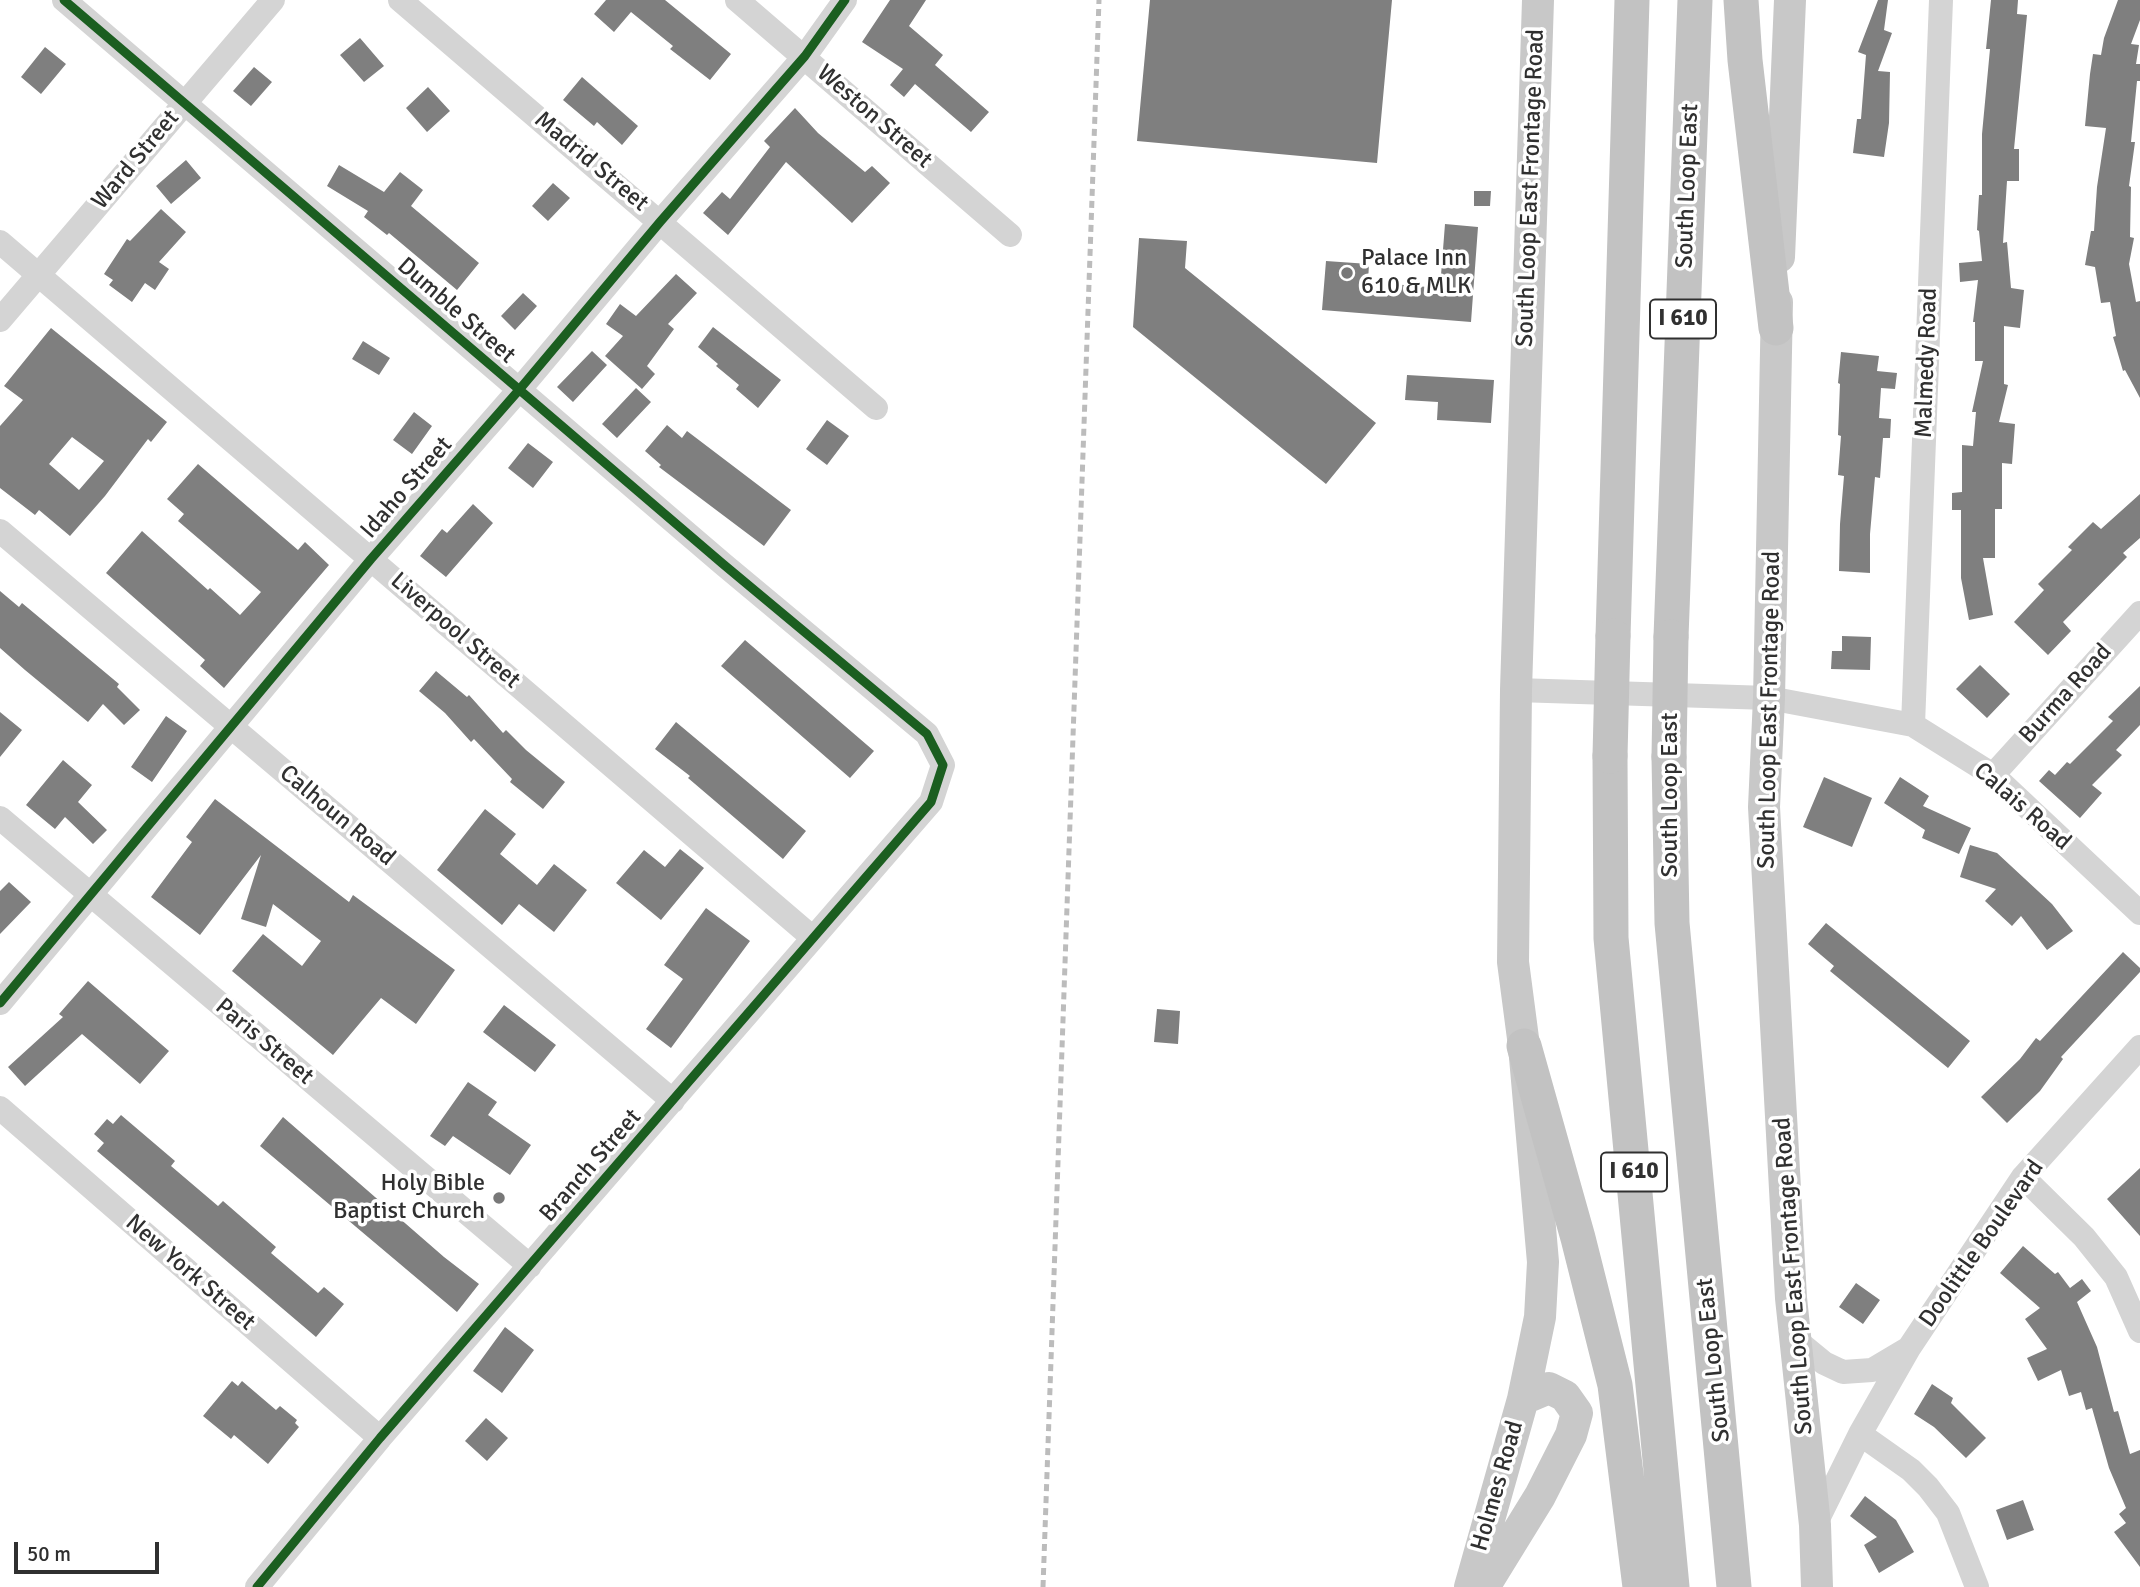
<!DOCTYPE html>
<style>
body{margin:0}
#map{position:relative;width:2140px;height:1587px;overflow:hidden;background:#fff;font-family:Signika,sans-serif}
canvas{display:block}
.scale{position:absolute;left:14px;top:1542px;width:145px;height:32px;box-sizing:border-box;border:4px solid #303030;border-top:0;padding-left:9px;font-size:21px;line-height:24px;white-space:nowrap;color:#303030;-webkit-text-stroke:5px #fff;paint-order:stroke}
</style>
<div id="map">
<canvas width="2140" height="1587"></canvas>
<div class="scale">50 m</div>
</div>
<script>
const context = document.querySelector('canvas').getContext('2d');
context.lineJoin = 'round';
function fill(path, color) { context.fillStyle = color; context.fill(path, 'evenodd'); }
const shape = rows => new Path2D(rows.map(r => 'M' + r).join(''));
function strokePath(path, color, width, dash) { context.strokeStyle = color; context.lineWidth = width; context.lineCap = dash ? 'butt' : 'round'; context.setLineDash(dash || []); context.stroke(path); }
function drawText(font, color, halo, rows, align = 'center') {
  context.font = font + ' Signika,sans-serif'; context.lineWidth = 7; context.setLineDash([]); context.textBaseline = 'middle'; context.strokeStyle = halo; context.fillStyle = color; for (const [text, x, y, turn = 0] of rows) {
    context.save(); context.translate(x, y); context.rotate((+turn || 0) * Math.PI / 180); context.textAlign = isNaN(turn) ? turn : align; if (halo) context.strokeText(text, 0, 0); context.fillText(text, 0, 0); context.restore();
  }
}
fill(shape([
 [606,0,665,0,731,54,710,80,670,49,673,46,631,12,614,32,594,14],
 [890,0,926,0,909,26,943,55,935,65,989,112,971,132,915,84,904,97,890,85,903,69,862,42],
 [1150,0,1392,0,1377,163,1137,141],
 [1878,0,1888,0,1884,30,1892,33,1878,71,1890,72,1889,123,1884,157,1853,153,1857,119,1861,119,1866,55,1858,52],
 [1991,0,2018,0,2017,14,2027,15,2014,149,2019,149,2019,181,2007,181,2003,243,2007,242,2011,288,2024,290,2020,328,2004,326,2004,384,2008,385,1999,422,2015,424,2012,464,2002,463,2002,509,1995,509,1995,558,1983,558,1993,615,1969,620,1961,578,1961,510,1952,510,1952,493,1962,492,1962,445,1973,446,1976,412,1972,412,1983,361,1975,361,1975,322,1973,322,1978,280,1960,282,1959,263,1982,261,1979,231,1977,230,1979,195,1982,195,1982,134,1990,49,1986,49],
 [2118,0,2140,0,2140,20,2131,44,2139,45,2136,64,2140,64,2140,81,2137,81,2131,142,2135,142,2129,186,2131,187,2130,237,2134,238,2129,264,2136,302,2140,301,2140,398,2125,370,2123,371,2113,337,2116,336,2110,302,2101,303,2095,267,2085,265,2091,231,2094,231,2097,187,2106,128,2085,126,2090,74,2093,54,2101,55,2104,38],
 [360,38,384,66,364,82,340,55],
 [45,47,66,64,41,94,21,77],
 [254,67,272,82,251,106,233,91],
 [582,77,638,126,622,145,597,122,594,126,563,100],
 [428,87,450,111,427,132,406,108],
 [795,108,818,133,865,172,872,166,890,183,852,223,786,162,728,235,703,213,722,192,730,199,770,147,764,141],
 [186,160,201,178,171,204,156,186],
 [339,165,384,192,400,172,423,190,411,206,479,263,457,290,389,233,387,235,364,217,368,211,327,186],
 [553,183,570,198,548,221,532,206],
 [1474,191,1491,191,1490,206,1474,206],
 [161,209,186,232,159,262,169,269,155,290,145,283,132,302,109,285,113,280,104,274,127,239,130,241],
 [1445,224,1478,227,1471,322,1322,310,1326,261,1369,264,1368,282,1440,288],
 [1139,238,1187,241,1185,268,1376,423,1326,484,1133,327],
 [676,274,697,293,668,324,674,329,647,366,655,374,642,389,605,356,623,336,606,324,620,304,636,316],
 [523,293,537,306,515,330,501,316],
 [713,327,781,380,758,408,736,389,739,385,716,366,718,364,698,347],
 [51,328,167,422,151,442,148,439,105,496,70,536,39,510,35,515,0,488,0,426,23,400,4,386],
 [72,437,104,461,79,490,49,464],
 [363,341,390,358,379,375,352,359],
 [592,351,607,365,573,402,557,387],
 [1841,352,1879,356,1877,371,1897,373,1895,389,1881,388,1879,418,1891,419,1890,438,1883,438,1880,478,1875,477,1870,534,1870,573,1839,571,1840,524,1844,476,1838,475,1841,436,1838,435,1840,384,1838,383],
 [1407,375,1494,380,1491,423,1437,420,1438,402,1405,400],
 [636,388,651,402,617,438,602,424],
 [414,412,432,426,412,454,393,440],
 [827,420,849,436,827,465,806,449],
 [667,425,682,438,687,431,791,510,764,546,659,467,661,465,645,451],
 [528,443,553,462,533,488,508,468],
 [198,464,298,550,305,542,329,565,224,688,200,666,205,660,106,573,142,531,208,590,210,588,240,615,261,592,178,521,184,514,167,499],
 [2140,494,2140,538,2123,553,2127,557,2063,622,2071,631,2048,655,2014,622,2044,590,2038,584,2072,550,2068,547,2093,522,2101,529],
 [473,504,493,523,446,577,420,556,442,529,447,533],
 [0,591,19,607,22,603,119,684,117,687,140,710,124,725,103,704,88,722,25,670,0,648],
 [1842,636,1871,637,1870,670,1831,669,1832,651,1842,651],
 [745,640,874,751,850,778,721,666],
 [1980,665,2010,694,1987,718,1956,689],
 [436,671,467,697,469,695,503,733,506,730,526,750,565,782,543,809,510,782,512,779,474,739,471,742,445,713,419,691],
 [2140,686,2140,725,2116,750,2122,755,2092,785,2102,793,2080,818,2039,781,2049,770,2055,775,2067,762,2070,764,2113,721,2108,717],
 [0,712,22,730,0,757],
 [166,716,187,731,152,782,131,767],
 [676,722,806,831,783,859,688,778,690,776,655,749],
 [63,760,92,785,78,802,107,830,93,844,65,817,55,829,26,805],
 [1824,777,1872,798,1852,847,1803,827],
 [1900,777,1929,796,1923,806,1971,828,1959,854,1922,838,1925,830,1884,803],
 [215,799,349,902,353,895,455,970,416,1024,381,998,333,1055,232,971,263,934,302,966,321,941,273,904,266,927,241,919,261,855,200,935,151,897,192,842,186,837],
 [485,809,516,834,500,854,537,885,554,864,587,890,554,932,519,904,502,925,437,870],
 [1970,845,1997,853,2052,904,2073,931,2047,950,2021,916,2012,926,1985,901,1996,889,1960,877],
 [680,849,704,868,661,920,616,883,644,850,665,867],
 [9,882,31,902,0,934,0,891],
 [706,908,750,941,671,1048,646,1029,683,979,664,965],
 [1826,923,1970,1041,1948,1068,1830,971,1834,966,1808,944],
 [2123,952,2140,968,2140,972,2061,1057,2063,1059,2040,1091,2007,1123,1981,1097,2020,1059,2036,1038,2040,1041],
 [88,981,169,1051,140,1084,82,1034,25,1086,8,1067,63,1017,59,1014],
 [504,1005,556,1045,535,1072,483,1032],
 [1157,1009,1180,1011,1178,1044,1154,1042],
 [468,1082,497,1102,488,1115,531,1145,510,1175,453,1136,445,1146,430,1136],
 [121,1115,175,1161,171,1166,218,1206,223,1201,276,1247,271,1253,318,1293,324,1287,344,1304,316,1337,97,1151,104,1143,94,1134,107,1119,113,1124],
 [283,1117,444,1257,479,1284,457,1312,260,1146],
 [2140,1168,2140,1236,2107,1199],
 [2023,1246,2055,1274,2058,1272,2070,1288,2082,1279,2091,1291,2077,1302,2097,1347,2114,1412,2118,1411,2130,1454,2140,1450,2140,1567,2114,1532,2126,1523,2119,1514,2126,1508,2109,1468,2092,1408,2086,1410,2081,1392,2069,1396,2061,1370,2038,1381,2027,1358,2047,1349,2025,1319,2040,1308,2000,1273],
 [1856,1283,1880,1300,1863,1324,1839,1307],
 [505,1327,534,1350,502,1393,473,1371],
 [232,1381,238,1386,242,1381,276,1410,280,1406,297,1420,295,1423,299,1427,268,1464,234,1435,231,1439,203,1416],
 [1932,1384,1953,1398,1951,1403,1986,1438,1966,1458,1934,1427,1914,1414],
 [486,1418,508,1438,487,1461,465,1441],
 [1865,1496,1896,1520,1914,1552,1879,1573,1864,1545,1877,1537,1850,1516],
 [2023,1500,2034,1530,2007,1540,1996,1510]
]), '#7f7f7f');
strokePath(shape([
 [64,0,723,564,927,734,943,765,931,802,380,1438,257,1587],
 [400,0,876,408],
 [737,0,1010,235],
 [0,242,813,938],
 [0,320,273,0],
 [0,531,673,1101],
 [1516,690,1769,698,1913,725,1993,775,2140,913],
 [1913,725,1941,0],
 [1993,775,2140,613],
 [0,818,530,1266],
 [0,1003,371,559,519,390,660,222,805,56,845,0],
 [0,1108,380,1438],
 [2023,1177,2084,1237,2116,1277,2140,1331],
 [1796,1340,1824,1363,1843,1372,1872,1370,1909,1348],
 [1860,1434,1911,1470,1928,1487,1948,1513,1977,1587],
 [1815,1525,1860,1434,1909,1348,2023,1177,2140,1047]
]), '#d4d4d4', 24);
strokePath(shape([
 [1779,257,1790,0],
 [1777,302,1769,698,1764,807,1791,1298,1815,1525,1817,1587],
 [1470,1587,1523,1399,1540,1317,1543,1262,1524,1046,1513,962,1516,690,1538,0],
 [1484,1587,1540,1496,1571,1435,1577,1413,1565,1396,1549,1388,1523,1399]
]), '#c8c8c8', 32);
strokePath(shape([
 [1741,0,1745,60,1776,328],
 [1613,636,1632,0],
 [1671,637,1695,0],
 [1610,756,1611,938,1672,1587],
 [1669,757,1672,923,1734,1587],
 [1524,1046,1578,1238,1615,1385,1640,1587]
]), '#c2c2c2', 35);
strokePath(shape([
 [1043,1587,1099,0]
]), '#bcbcbc', 5, [7, 5]);
strokePath(shape([
 [1610,756,1613,636],
 [1669,757,1671,637]
]), '#c2c2c2', 35);
strokePath(shape([
 [64,0,723,564,927,734,943,765,931,802,380,1438,257,1587],
 [0,1003,371,559,519,390,660,222,805,56,845,0]
]), '#1b5e20', 9);
for (const [x, y, r, color] of [
 [1347,273,7,"#787878"],
 [499,1198,7,"#787878"]
]) { const dot = new Path2D(); dot.arc(x, y, r, 0, 2 * Math.PI); context.fillStyle = color; context.fill(dot); strokePath(dot, '#fff', 2.5); }
for (const [x, y, w] of [
 [1683,319,66],
 [1634,1172,66]
]) { const box = new Path2D(); box.roundRect(x - w / 2, y - 19.5, w, 39, 5); context.fillStyle = '#fff'; context.fill(box); strokePath(box, '#303030', 2); }
drawText('bold 23px', '#303030', null, [
 ["I 610",1683,319],
 ["I 610",1634,1172]
]);
drawText('24px', '#303030', '#fff', [
 ["Weston Street",874,117,41],
 ["Ward Street",136,160,-50],
 ["Madrid Street",591,162,40],
 ["South Loop East",1688,186,-88],
 ["South Loop East Frontage Road",1531,188,-88],
 ["Dumble Street",456,311,41],
 ["Malmedy Road",1927,363,-88],
 ["Idaho Street",407,488,-49],
 ["Liverpool Street",455,631,41],
 ["Burma Road",2066,694,-48],
 ["South Loop East Frontage Road",1770,710,-89],
 ["South Loop East",1671,795,-90],
 ["Calais Road",2022,807,41],
 ["Calhoun Road",337,816,40],
 ["Paris Street",264,1042,40],
 ["Branch Street",591,1166,-49],
 ["Doolittle Boulevard",1982,1244,-55],
 ["New York Street",190,1273,41],
 ["South Loop East Frontage Road",1794,1276,-94],
 ["South Loop East",1714,1360,-96],
 ["Holmes Road",1498,1486,-74]
]);
drawText('24px', '#303030', '#fff', [
 ["Palace Inn",1361,259],
 ["610 & MLK",1361,287],
 ["Holy Bible",485,1184,"right"],
 ["Baptist Church",485,1212,"right"]
], 'left');
</script>
